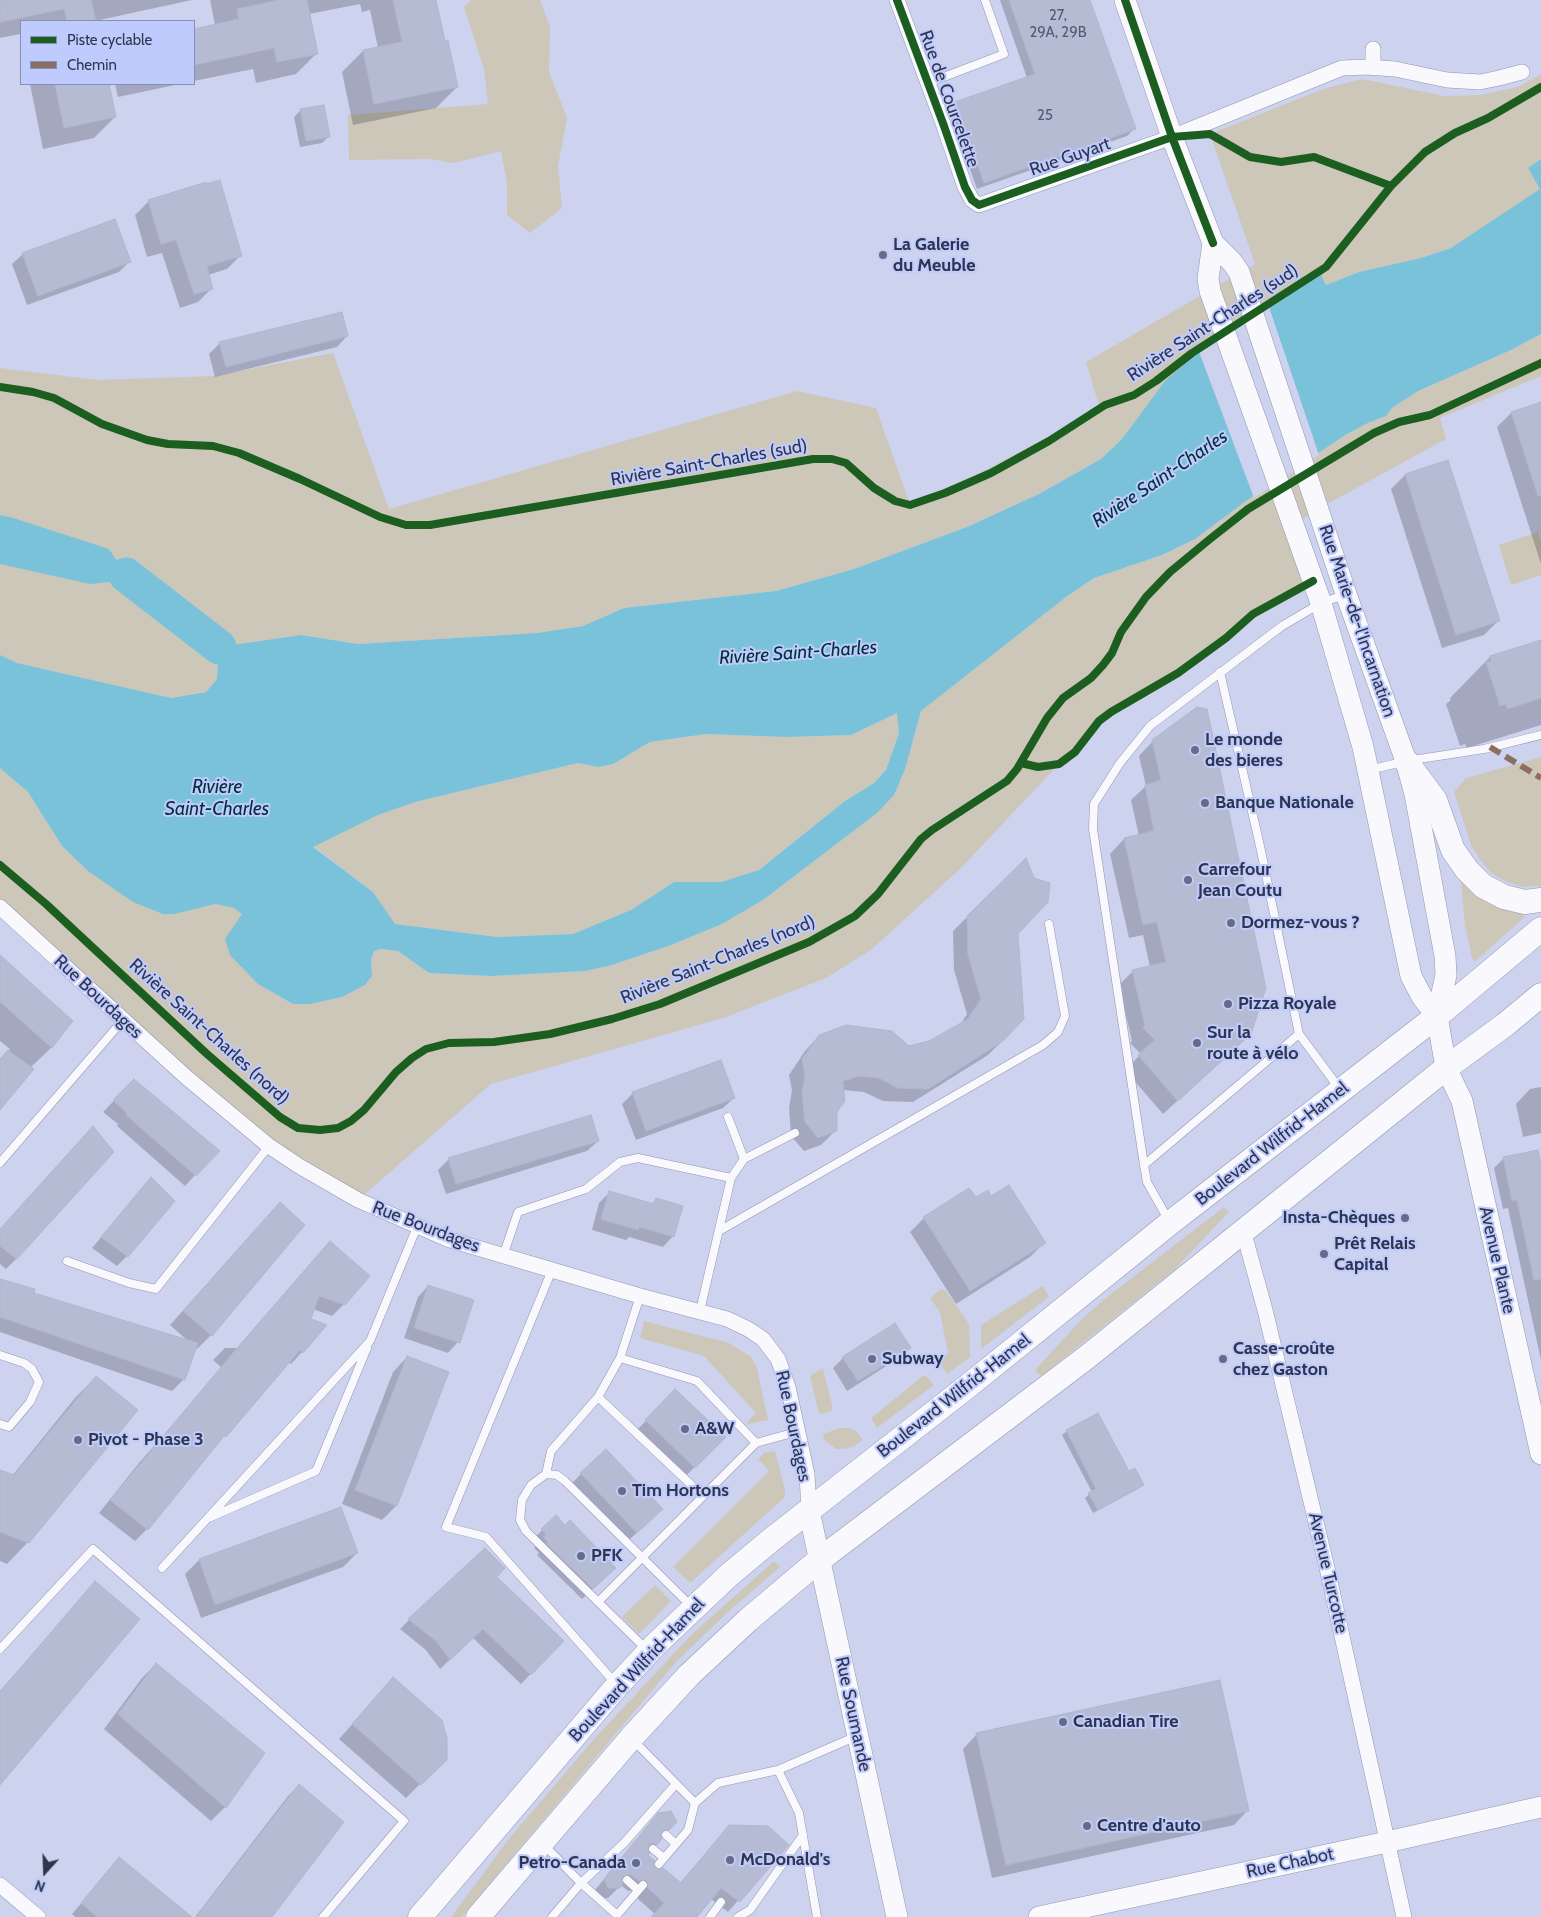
<!DOCTYPE html>
<meta charset="utf-8">
<style>
body{margin:0}
#map{position:relative;width:1541px;height:1917px;overflow:hidden;background:#cdd3ef;font-family:Cabin,sans-serif}
canvas{display:block}
.legend{position:absolute;left:20px;top:20px;width:175px;height:65px;box-sizing:border-box;background:#bfcbfd;border:1px solid #858fb7;margin:0;padding:6px 9px;list-style:none;font-size:15px;color:#2f354e}
.legend li{display:flex;align-items:center;gap:10px;height:25px}
.legend b{width:25px;border:1px solid #858fb7}
.north{position:absolute;left:20px;top:1847px;width:50px;height:50px;-webkit-text-stroke:4px #bfcbfd;paint-order:stroke;rotate:200deg;font-size:14px;font-weight:700;line-height:20px;text-align:center;color:#2f354e}
.north::after{content:'';display:block;margin:auto;width:18px;height:22px;background:#2f354e;clip-path:polygon(50% 0,100% 100%,50% 72%,0 100%)}
</style>
<div id="map">
<canvas width="1541" height="1917"></canvas>
<ul class="legend">
<li><b style="height:6px;background:#1b5e20"></b>Piste cyclable</li>
<li><b style="height:6px;background:#8d6e63"></b>Chemin</li>
</ul>
<div class="north">N</div>
</div>
<script>
const context = document.querySelector('canvas').getContext('2d');
context.lineJoin = 'round';
function fill(path, color) { context.fillStyle = color; context.fill(path, 'evenodd'); }
const shape = rows => new Path2D(rows.map(r => 'M' + r).join(''));
function strokePath(path, color, width, dash) { context.strokeStyle = color; context.lineWidth = width; context.lineCap = dash ? 'butt' : 'round'; context.setLineDash(dash || []); context.stroke(path); }
function drawText(font, color, halo, rows, align = 'center') {
  context.font = font + ' Cabin,sans-serif'; context.lineWidth = 4; context.setLineDash([]); context.textBaseline = 'middle'; context.strokeStyle = halo; context.fillStyle = color; for (const [text, x, y, turn = 0] of rows) {
    context.save(); context.translate(x, y); context.rotate((+turn || 0) * Math.PI / 180); context.textAlign = isNaN(turn) ? turn : align; if (halo) context.strokeText(text, 0, 0); context.fillText(text, 0, 0); context.restore();
  }
}
fill(shape([
 [471,0,540,0,550,27,549,72,567,118,558,166,562,208,530,233,507,215,507,184,501,151,454,163,429,159,349,160,348,115,488,104,484,69,464,7],
 [1541,74,1541,159,1528,168,1541,189,1451,248,1421,258,1359,272,1326,285,1320,273,1253,317,1134,424,1122,439,1101,459,1039,494,967,527,854,569,776,591,624,608,583,626,537,633,358,644,301,635,219,647,217,679,206,692,170,698,17,663,0,655,0,564,22,568,10,517,0,515,0,368,97,380,214,376,333,353,389,509,797,391,876,408,910,504,912,504,924,501,961,483,1100,409,1086,362,1255,264,1210,134,1326,88,1362,79,1444,96,1480,95,1518,87],
 [1541,334,1541,376,1440,418,1446,439,1318,509,1294,524,1313,581,1253,614,1226,638,1178,673,1111,712,1099,721,1075,752,1059,764,961,868,872,949,826,978,723,1018,491,1084,358,1200,299,1166,0,907,0,768,28,792,62,846,88,871,205,905,215,904,234,908,243,914,237,923,258,984,293,1004,310,1004,342,997,365,985,372,976,371,960,374,951,381,949,398,951,429,973,492,976,584,971,612,965,671,945,722,924,763,900,877,813,914,737,921,711,1066,597,1094,578,1162,555,1195,539,1246,501,1347,434,1368,423,1386,416,1392,408,1418,391,1511,350],
 [1538,532,1541,542,1541,575,1511,585,1499,545],
 [897,713,899,733,886,770,874,783,845,801,759,870,721,882,674,882,631,910,573,934,497,937,394,924,373,892,313,846,378,815,415,802,578,763,598,767,613,764,650,742,706,734,786,737,851,735],
 [1541,757,1541,886,1524,887,1507,882,1491,873,1481,861,1471,845,1454,792,1466,778],
 [1460,871,1523,911,1524,918,1474,962,1472,958,1465,925],
 [1224,1207,1229,1212,1174,1270,1041,1376,1035,1370,1081,1320,1102,1301],
 [1043,1286,1049,1297,981,1349,981,1325],
 [941,1289,946,1291,969,1324,970,1357,947,1374,939,1363,940,1360,948,1353,940,1312,930,1298],
 [644,1321,729,1343,751,1357,757,1368,768,1420,748,1424,748,1421,756,1413,704,1356,640,1338],
 [823,1368,833,1409,830,1412,819,1414,810,1376],
 [923,1376,926,1376,934,1385,877,1428,871,1418],
 [840,1428,849,1428,856,1431,863,1440,854,1446,845,1449,836,1449,824,1440,823,1434],
 [775,1451,785,1491,785,1497,690,1583,673,1567,769,1471,758,1459,764,1453],
 [773,1562,775,1562,780,1567,728,1612,676,1662,462,1917,451,1917,508,1840,595,1738,692,1634],
 [655,1585,671,1601,639,1634,622,1617]
]), '#ccc7b9');
fill(shape([
 [1541,159,1541,334,1511,350,1418,391,1392,408,1386,416,1368,423,1347,434,1246,501,1195,539,1162,555,1094,578,1066,597,921,711,905,769,894,795,877,813,763,900,722,924,671,945,612,965,585,971,492,976,429,973,398,951,381,949,374,951,371,960,372,976,365,985,342,997,310,1004,293,1004,258,984,230,955,225,939,242,914,234,908,215,904,174,914,163,914,133,902,88,871,62,846,28,792,0,768,0,655,17,663,171,698,206,692,217,679,219,647,301,635,358,644,537,633,583,626,624,608,776,591,854,569,967,527,1039,494,1101,459,1122,439,1165,381,1200,351,1320,273,1326,285,1359,272,1421,258,1451,248,1540,189,1528,168],
 [897,713,899,733,886,770,874,783,845,801,759,870,721,882,674,882,631,910,573,934,497,937,395,924,373,892,313,847,378,815,415,802,578,763,598,767,613,764,650,742,706,734,786,737,851,735],
 [0,515,10,517,109,549,126,575,109,582,90,584,0,564]
]), '#79c2d9');
fill(shape([
 [1268,304,1319,455,1254,498,1198,349]
]), '#cdd3ef');
fill(shape([
 [0,0,192,0,95,21,21,21,21,42,20,34,0,38],
 [210,0,435,0,444,42,457,87,436,108,353,125,342,72,363,51,378,48,370,10,362,12,360,4,309,14,317,53,296,74,256,83,253,69,194,81,194,30,215,25],
 [1000,0,1089,0,1134,129,1127,136,977,189,949,110,956,103,1027,78],
 [30,84,108,84,115,117,94,138,43,149],
 [115,84,180,84,118,97],
 [301,110,329,136,322,143,300,147,294,117],
 [149,201,241,255,227,269,208,275,212,288,198,302,180,308,162,253,147,257,135,215],
 [23,254,129,262,119,272,27,305,12,264],
 [347,336,337,347,215,377,209,354,220,343],
 [1541,404,1541,564,1497,427,1511,413],
 [1405,475,1498,621,1484,635,1442,648,1391,489],
 [1541,641,1541,725,1467,748,1465,744,1460,746,1446,704,1451,700,1450,698,1490,657],
 [1153,741,1235,1048,1163,1114,1125,1070,1141,1054,1130,1043,1132,1041,1119,985,1133,971,1150,967,1143,935,1129,938,1110,854,1124,839,1139,836,1131,800,1146,786,1139,756],
 [1025,860,1003,1040,988,1055,913,1102,883,1101,864,1092,843,1090,836,1112,836,1130,821,1145,804,1151,791,1136,789,1108,792,1090,789,1075,805,1051,819,1036,909,1047,930,1042,960,1025,967,1014,954,970,953,931],
 [0,957,52,1047,30,1068,0,1108,0,1059,10,1049,0,1041],
 [134,1080,195,1175,185,1186,117,1126,118,1124,103,1112],
 [1541,1087,1541,1133,1523,1137,1516,1104,1530,1089],
 [633,1093,734,1098,723,1108,636,1140,622,1104],
 [598,1141,587,1151,446,1194,438,1170,449,1159],
 [112,1151,16,1259,6,1269,0,1264,0,1230],
 [1503,1159,1541,1170,1541,1360,1508,1208,1503,1209,1494,1168],
 [151,1179,127,1256,117,1266,92,1248],
 [609,1193,651,1205,656,1200,673,1236,663,1247,629,1237,626,1240,592,1230,599,1203],
 [991,1197,1044,1243,1030,1257,956,1304,910,1232,924,1218,975,1199],
 [266,1218,303,1225,211,1335,197,1349,195,1348,184,1379,172,1391,0,1332,0,1280,32,1293,188,1341,170,1325],
 [318,1255,344,1304,332,1316,313,1309,302,1352,291,1364,289,1362,213,1448,147,1529,135,1541,99,1513,139,1463,222,1368,213,1360,225,1348,237,1348],
 [428,1286,458,1342,448,1353,404,1338,418,1297],
 [909,1348,899,1358,847,1391,833,1368,843,1358],
 [407,1357,396,1506,382,1520,342,1504,393,1372],
 [96,1377,28,1542,7,1564,0,1561,0,1471,12,1476,75,1398],
 [675,1391,724,1437,684,1478,635,1432],
 [1067,1431,1128,1473,1142,1485,1138,1489,1093,1513,1085,1498,1092,1492,1062,1435],
 [581,1474,650,1520,626,1543,571,1484],
 [341,1509,357,1553,343,1567,201,1618,185,1574,199,1560],
 [556,1517,604,1578,582,1599,537,1555,539,1553,534,1548,536,1546,532,1540],
 [496,1578,562,1641,521,1684,473,1638,440,1669,426,1650,400,1629,409,1620],
 [95,1583,0,1783,0,1691],
 [156,1664,264,1753,225,1807,211,1821,104,1729,142,1678],
 [380,1693,445,1759,406,1798,339,1739],
 [977,1734,1248,1810,1234,1825,992,1878,963,1749],
 [299,1786,270,1917,195,1917,288,1796],
 [659,1814,668,1830,646,1856,655,1870,680,1883,729,1827,787,1845,728,1912,711,1899,695,1917,652,1917,655,1914,638,1899,638,1895,636,1890,628,1891,621,1885,608,1898,598,1898,594,1891],
 [120,1858,190,1917,75,1917,72,1914]
]), '#0003');
strokePath(shape([
 [126,575,219,647]
]), '#79c2d9', 35);
const building = shape([
 [0,0,91,0,96,21,67,21,64,9,0,22,0,0],
 [279,0,307,0,318,54,277,62,274,48,194,65,194,29,239,19,237,9,279,0],
 [393,0,436,0,445,41,448,40,458,87,374,104,363,50,402,42,393,0],
 [1009,0,1090,0,1136,129,984,183,955,102,1035,74,1009,0],
 [55,84,109,84,116,117,64,128,55,84],
 [324,105,330,137,306,141,300,109,324,105],
 [220,180,242,256,207,266,213,289,194,294,176,240,161,244,148,200,206,182,206,184,220,180],
 [115,219,131,262,38,296,22,253,115,219],
 [342,312,348,336,226,367,219,342,342,312],
 [1541,402,1541,495,1538,496,1511,412,1541,402],
 [1448,460,1500,621,1456,635,1405,474,1448,460],
 [1541,640,1541,698,1507,709,1506,704,1500,706,1486,662,1491,661,1490,656,1541,640],
 [1197,707,1207,709,1266,988,1251,1034,1178,1101,1138,1055,1155,1040,1143,1028,1145,1025,1132,970,1166,962,1157,922,1143,925,1124,838,1154,831,1145,785,1161,780,1152,740,1197,707],
 [1026,858,1034,878,1050,883,1048,902,1018,934,1024,1019,1003,1041,928,1089,898,1088,879,1078,859,1076,843,1081,845,1101,837,1112,837,1131,818,1138,805,1122,802,1093,805,1076,802,1059,819,1035,846,1025,892,1031,909,1046,929,1041,968,1019,981,999,968,955,967,916,1026,858],
 [0,955,73,1021,52,1048,0,1002,0,955],
 [8,1050,34,1069,0,1110,0,1059,8,1050],
 [721,1060,735,1098,646,1131,632,1092,721,1060],
 [134,1079,220,1151,196,1176,126,1115,127,1113,113,1100,134,1079],
 [591,1115,599,1141,456,1184,448,1158,591,1115],
 [93,1126,114,1152,17,1259,0,1246,0,1229,93,1126],
 [1538,1150,1541,1164,1541,1279,1534,1280,1517,1200,1512,1201,1503,1157,1538,1150],
 [151,1177,175,1201,128,1257,101,1237,151,1177],
 [1009,1185,1046,1243,970,1291,923,1217,969,1188,976,1197,988,1190,991,1196,1009,1185],
 [609,1191,654,1204,656,1198,683,1206,674,1237,639,1227,638,1230,601,1219,609,1191],
 [280,1202,305,1225,212,1336,183,1311,280,1202],
 [330,1241,370,1276,345,1305,319,1296,311,1319,327,1325,303,1353,300,1350,226,1437,224,1436,148,1530,110,1500,232,1354,330,1241],
 [0,1279,35,1289,34,1293,198,1343,185,1380,0,1317,0,1279],
 [428,1285,474,1300,460,1343,414,1328,428,1285],
 [895,1323,911,1348,858,1381,842,1357,895,1323],
 [407,1356,449,1372,397,1506,355,1490,407,1356],
 [96,1376,138,1410,29,1543,0,1532,0,1470,14,1475,96,1376],
 [675,1389,726,1437,695,1468,645,1420,675,1389],
 [1098,1413,1129,1471,1135,1468,1144,1485,1098,1510,1088,1493,1096,1489,1066,1430,1098,1413],
 [606,1449,663,1509,637,1533,580,1473,606,1449],
 [341,1507,358,1553,215,1605,199,1559,341,1507],
 [556,1515,565,1525,570,1520,616,1568,593,1589,547,1544,548,1542,543,1537,546,1534,541,1529,556,1515],
 [485,1548,505,1568,497,1577,564,1641,531,1675,483,1629,450,1660,436,1641,408,1619,485,1548],
 [95,1581,140,1619,0,1785,0,1692,95,1581],
 [156,1663,265,1753,226,1808,118,1714,156,1663],
 [393,1677,442,1720,447,1738,447,1760,421,1785,352,1724,393,1677],
 [1220,1680,1249,1811,1006,1865,976,1733,1220,1680],
 [299,1784,344,1822,272,1917,196,1917,299,1784],
 [671,1811,677,1822,669,1830,665,1830,662,1832,662,1839,657,1845,653,1843,649,1845,647,1849,650,1853,648,1855,655,1861,654,1865,656,1869,660,1869,663,1868,681,1883,729,1825,768,1826,789,1845,740,1902,721,1888,697,1917,651,1917,664,1903,648,1888,648,1884,646,1880,639,1881,631,1875,626,1875,622,1878,623,1884,620,1888,608,1888,604,1879,658,1813,671,1811],
 [119,1857,192,1917,97,1917,81,1903,119,1857]
]);
fill(building, '#b5bbd3');
strokePath(building, '#b0b6cd', 1);
const lane = shape([
 [928,83,1004,54,985,0],
 [1220,672,1260,846,1299,1034,1339,1088],
 [1369,770,1406,761,1484,749,1541,735],
 [744,1159,795,1133],
 [0,1163,123,1020],
 [1144,1165,1299,1034],
 [1169,1221,1147,1182,1144,1165,1093,829,1094,804,1120,763,1150,726,1282,626,1321,603,1344,595],
 [719,1231,1043,1045,1058,1032,1065,1016,1049,924],
 [503,1256,518,1212,586,1189,620,1162,638,1158,731,1178,744,1159,728,1117],
 [67,1261,129,1283,156,1289,269,1146],
 [552,1270,446,1527,486,1537,616,1684],
 [700,1311,731,1178],
 [0,1355,24,1363,32,1369,39,1382,30,1402,9,1427,0,1424],
 [620,1358,640,1296],
 [598,1397,703,1496],
 [546,1474,551,1451,598,1397,620,1358,697,1381,756,1443],
 [211,1517,316,1471,367,1348],
 [162,1568,370,1341,417,1227],
 [598,1602,756,1443,796,1432],
 [0,1649,93,1549,404,1821,323,1917],
 [647,1650,526,1531,520,1520,522,1500,531,1485,546,1474,557,1475,565,1481,692,1607],
 [633,1740,695,1803,718,1783,778,1770,857,1736],
 [778,1770,799,1813,817,1917],
 [666,1835,676,1844],
 [544,1845,581,1883,617,1915,643,1885],
 [653,1849,664,1858],
 [659,1864,688,1830,695,1803],
 [627,1880,638,1890],
 [552,1917,581,1883,624,1843,676,1784],
 [710,1917,721,1902],
 [738,1917,750,1910,803,1835]
]);
const street = shape([
 [897,0,944,126,965,187,972,200,979,205,1172,137,1342,68,1366,67,1395,69,1447,80,1480,82,1499,78,1522,72],
 [1373,67,1373,49],
 [0,907,186,1077,269,1146,299,1166,358,1200,447,1239,640,1296,727,1319,748,1329,763,1339,778,1359,788,1387,807,1474,809,1511],
 [1243,1230,1265,1310,1327,1568,1404,1917],
 [0,1885,38,1917]
]);
const secondary = shape([
 [1125,0,1172,137,1213,243,1232,262,1239,272,1346,594,1406,761,1415,794,1445,956,1446,975,1437,1016,1446,1068,1462,1101,1541,1454],
 [1213,243,1208,279,1210,291,1321,603,1363,747,1411,976,1422,997,1437,1016],
 [809,1511,897,1917],
 [1039,1917,1387,1842,1541,1807]
]);
const primary = shape([
 [1406,761,1435,800,1453,850,1467,870,1483,886,1504,897,1525,902,1541,900],
 [420,1917,617,1686,655,1645,729,1575,771,1540,968,1386,1170,1223,1437,1016,1541,929],
 [478,1917,631,1738,689,1675,748,1620,818,1561,1087,1357,1446,1068,1506,1024,1541,995]
]);
strokePath(lane, '#9196ad', 9);
strokePath(street, '#9196ad', 16);
strokePath(secondary, '#9196ad', 22);
strokePath(primary, '#9196ad', 25);
strokePath(lane, '#f8f8fd', 8);
strokePath(street, '#f8f8fd', 15);
strokePath(secondary, '#f8f8fd', 21);
strokePath(primary, '#f8f8fd', 24);
strokePath(shape([
 [1490,747,1541,778]
]), '#8d6e63', 6, [12, 6]);
strokePath(shape([
 [897,0,944,126,965,187,972,200,979,205,1172,137,1210,134,1250,157,1281,162,1314,157,1391,186],
 [1125,0,1172,137,1213,243],
 [0,387,33,392,54,398,102,424,147,440,168,444,213,446,239,453,300,479,380,517,406,525,430,525,813,459,832,459,846,463,874,488,895,501,910,505,945,493,991,473,1049,441,1105,405,1134,395,1156,381,1192,353,1326,267,1391,186,1425,152,1455,133,1488,118,1541,87],
 [1021,763,1038,767,1059,764,1075,752,1099,721,1111,712,1178,673,1226,638,1253,614,1313,581],
 [0,865,46,904,207,1054,280,1117,298,1128,320,1130,338,1128,351,1121,364,1110,396,1072,412,1058,426,1049,449,1043,494,1042,550,1034,612,1019,660,1004,809,942,855,916,878,894,921,839,932,830,1007,781,1017,769,1047,718,1063,698,1091,678,1103,665,1112,653,1121,632,1146,597,1170,572,1210,539,1248,509,1374,433,1399,422,1430,415,1541,363]
]), '#1b5e20', 8);
for (const [x, y, r, color] of [
 [883,255,5,"#666c86"],
 [1195,750,5,"#666c86"],
 [1205,803,5,"#666c86"],
 [1188,880,5,"#666c86"],
 [1231,923,5,"#666c86"],
 [1228,1004,5,"#666c86"],
 [1197,1043,5,"#666c86"],
 [1405,1218,5,"#666c86"],
 [1324,1254,5,"#666c86"],
 [872,1359,5,"#666c86"],
 [1223,1359,5,"#666c86"],
 [685,1429,5,"#666c86"],
 [78,1440,5,"#666c86"],
 [622,1491,5,"#666c86"],
 [581,1556,5,"#666c86"],
 [1063,1722,5,"#666c86"],
 [1087,1826,5,"#666c86"],
 [730,1860,5,"#666c86"],
 [636,1863,5,"#666c86"]
]) { const dot = new Path2D(); dot.arc(x, y, r, 0, 2 * Math.PI); context.fillStyle = color; context.fill(dot); strokePath(dot, '#bfcbfd', 2); }
drawText('15px', '#545a73', null, [
 ["27,",1058,16],
 ["29A, 29B",1058,33],
 ["25",1045,116]
]);
drawText('18px', '#2f354e', '#bfcbfd', [
 ["Rue de Courcelette",949,99,70],
 ["Rue Guyart",1070,157,-19],
 ["Rivière Saint-Charles (sud)",1213,323,-33],
 ["Rivière Saint-Charles (sud)",709,463,-10],
 ["Rue Marie-de-l'Incarnation",1357,621,71],
 ["Rivière Saint-Charles (nord)",718,960,-22],
 ["Rue Bourdages",98,997,43],
 ["Rivière Saint-Charles (nord)",209,1032,42],
 ["Boulevard Wilfrid-Hamel",1272,1144,-38],
 ["Rue Bourdages",426,1227,21],
 ["Avenue Plante",1497,1260,77],
 ["Boulevard Wilfrid-Hamel",954,1396,-38],
 ["Rue Bourdages",793,1426,78],
 ["Avenue Turcotte",1328,1573,77],
 ["Boulevard Wilfrid-Hamel",637,1670,-47],
 ["Rue Soumande",853,1714,78],
 ["Rue Chabot",1290,1863,-12]
]);
drawText('bold 18px', '#2f354e', '#bfcbfd', [
 ["La Galerie",893,245],
 ["du Meuble",893,266],
 ["Le monde",1205,740],
 ["des bieres",1205,761],
 ["Banque Nationale",1215,803],
 ["Carrefour",1198,870],
 ["Jean Coutu",1198,891],
 ["Dormez-vous ?",1241,923],
 ["Pizza Royale",1238,1004],
 ["Sur la",1207,1033],
 ["route à vélo",1207,1054],
 ["Insta-Chèques",1395,1218,"right"],
 ["Prêt Relais",1334,1244],
 ["Capital",1334,1265],
 ["Casse-croûte",1233,1349],
 ["chez Gaston",1233,1370],
 ["Subway",882,1359],
 ["A&W",695,1429],
 ["Pivot - Phase 3",88,1440],
 ["Tim Hortons",632,1491],
 ["PFK",591,1556],
 ["Canadian Tire",1073,1722],
 ["Centre d'auto",1097,1826],
 ["McDonald's",740,1860],
 ["Petro-Canada",626,1863,"right"]
], 'left');
drawText('italic 19px', '#003039', '#bfcbfd', [
 ["Rivière Saint-Charles",1160,479,-34],
 ["Rivière Saint-Charles",798,653,-4],
 ["Rivière",217,787],
 ["Saint-Charles",217,809]
]);
</script>
